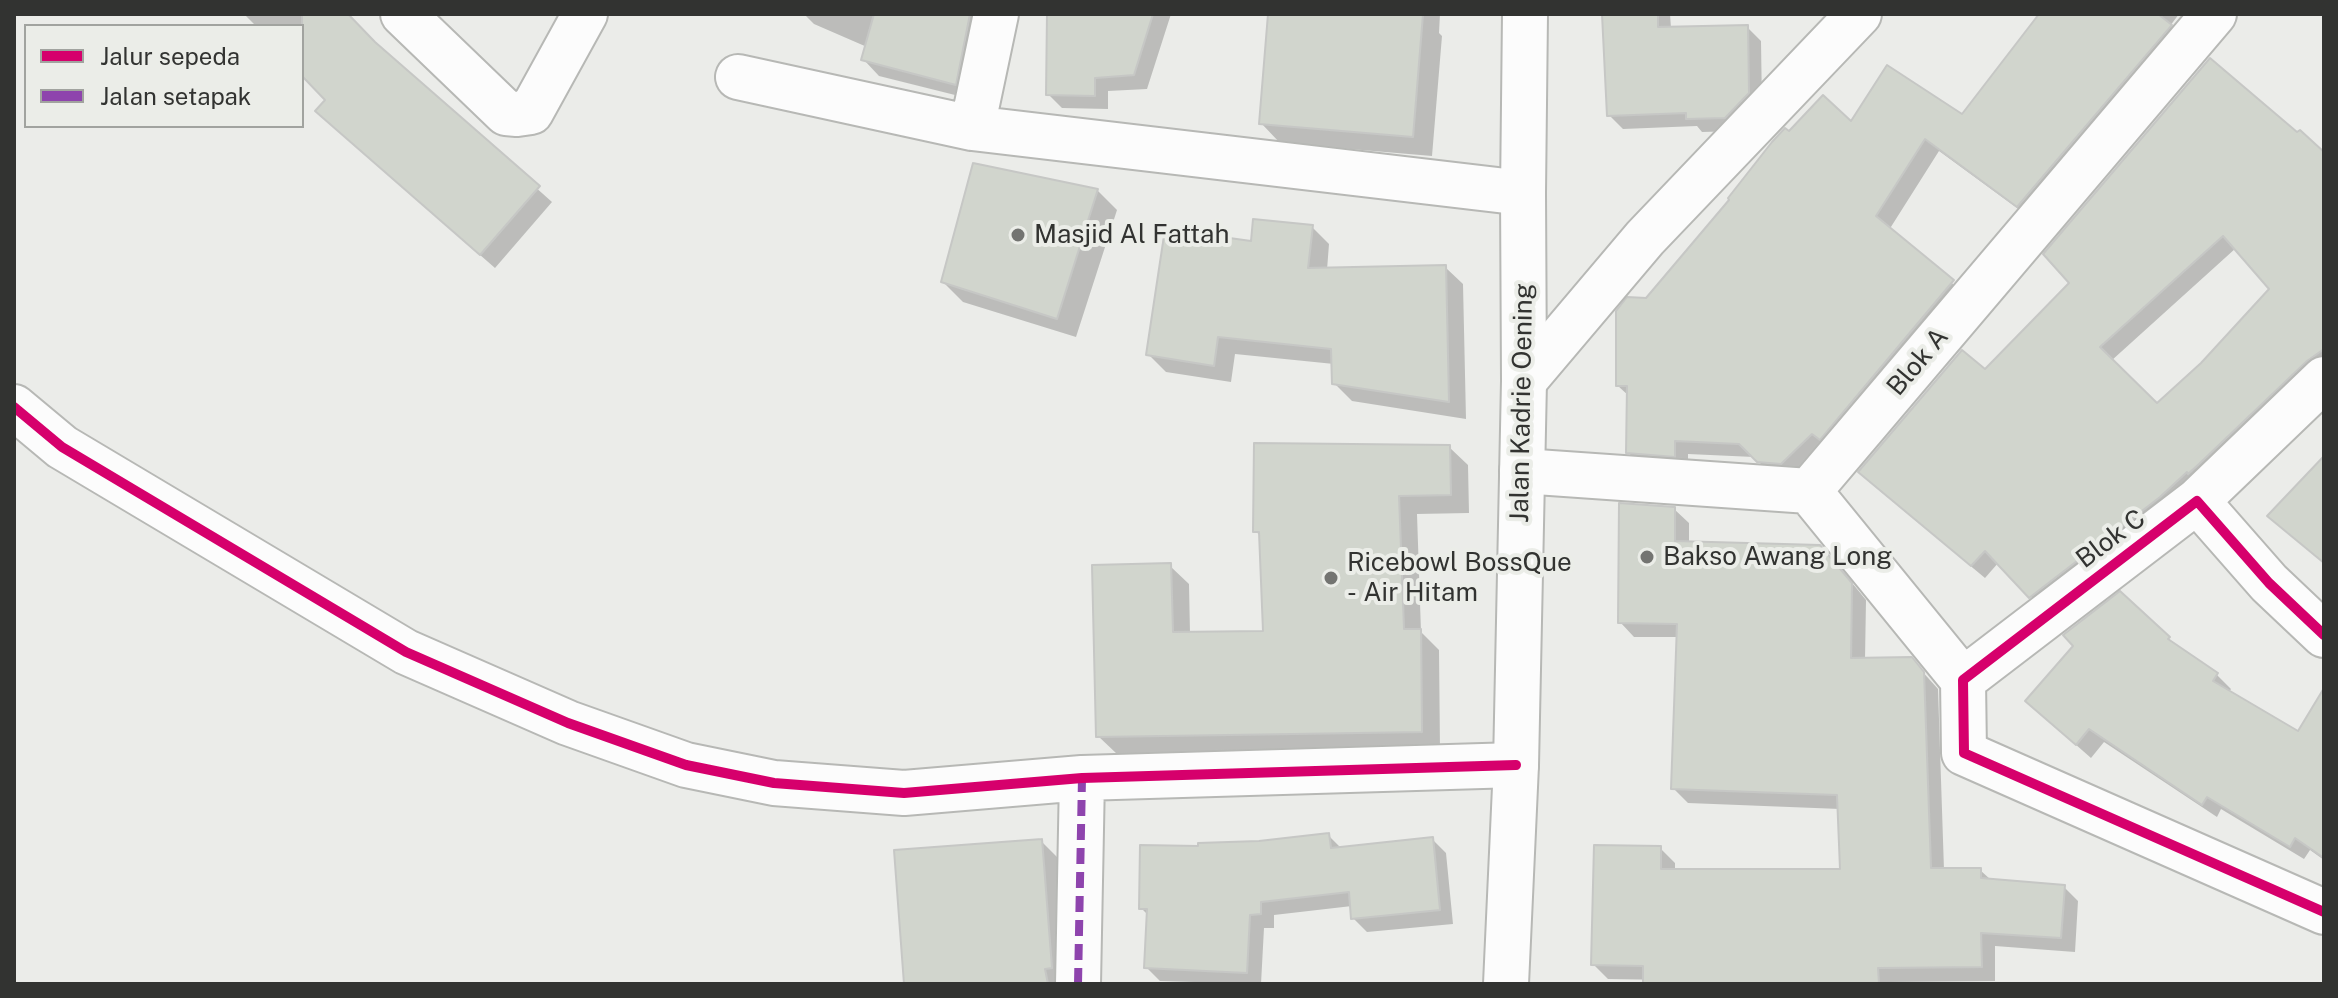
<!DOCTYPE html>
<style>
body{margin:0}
#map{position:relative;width:2338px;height:998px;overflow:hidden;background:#ebece9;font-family:"Public Sans",sans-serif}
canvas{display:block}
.frame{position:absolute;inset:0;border:16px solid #323331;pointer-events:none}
.legend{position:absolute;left:24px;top:24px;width:280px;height:104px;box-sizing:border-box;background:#ebede8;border:2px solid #a1a39f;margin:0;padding:10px 14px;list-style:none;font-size:24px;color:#323331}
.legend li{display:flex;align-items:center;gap:16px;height:40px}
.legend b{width:40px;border:2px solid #a1a39f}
</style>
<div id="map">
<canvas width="2338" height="998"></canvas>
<div class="frame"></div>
<ul class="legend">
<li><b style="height:10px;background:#d6006c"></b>Jalur sepeda</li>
<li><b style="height:10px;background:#8e44ad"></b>Jalan setapak</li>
</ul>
</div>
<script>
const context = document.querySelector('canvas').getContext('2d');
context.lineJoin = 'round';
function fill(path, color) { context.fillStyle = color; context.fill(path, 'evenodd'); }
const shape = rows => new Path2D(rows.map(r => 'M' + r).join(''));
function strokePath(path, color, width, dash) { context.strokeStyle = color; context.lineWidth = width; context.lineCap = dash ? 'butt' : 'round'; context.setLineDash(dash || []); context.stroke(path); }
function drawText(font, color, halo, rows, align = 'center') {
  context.font = font + ' "Public Sans",sans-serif'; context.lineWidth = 8; context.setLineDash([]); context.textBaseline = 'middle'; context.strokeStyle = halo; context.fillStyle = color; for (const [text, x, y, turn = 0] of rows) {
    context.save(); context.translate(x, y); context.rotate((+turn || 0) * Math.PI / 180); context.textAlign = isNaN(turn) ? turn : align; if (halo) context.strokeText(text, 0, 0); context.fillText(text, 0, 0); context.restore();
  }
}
fill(shape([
 [244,14,345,14,376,45,552,202,495,268,331,125,328,99,302,73,302,26,256,26],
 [804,14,992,14,971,99,879,76,864,60,867,47,814,24],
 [1049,14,1171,14,1147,89,1108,91,1108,109,1062,108,1048,94],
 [1270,14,1440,14,1439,33,1442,36,1432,156,1280,143,1261,123],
 [1604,14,1670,14,1671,28,1747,27,1761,41,1762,107,1739,131,1702,132,1697,126,1623,129,1609,115],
 [2033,14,2179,14,2170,26,2184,40,2032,219,1939,151,1889,230,1966,295,1795,477,1772,475,1754,457,1688,454,1688,469,1641,466,1628,452,1629,396,1618,386,1647,300,1790,134,1851,125,1963,117,2038,18],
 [2324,155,2324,371,2043,610,1999,562,1985,578,1873,485,1986,372],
 [2236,248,2272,289,2203,364,2157,405,2111,361],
 [1097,190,1117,210,1076,337,963,302,943,282],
 [1312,227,1329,244,1327,270,1445,267,1463,284,1466,419,1352,401,1334,383,1334,364,1235,354,1231,382,1166,372,1148,354,1253,244],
 [1449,447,1468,465,1469,513,1417,514,1421,632,1439,650,1440,750,1117,754,1098,736,1170,566,1189,584,1190,633,1265,633,1261,536,1255,531],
 [1674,509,1689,523,1689,544,1820,547,1835,562,1866,600,1865,660,1911,659,1938,689,1944,870,1980,870,1991,880,2064,887,2078,901,2075,952,1995,946,1995,981,1892,982,1892,984,1671,984,1671,980,1608,979,1593,964,1660,848,1675,863,1675,871,1842,871,1840,809,1688,803,1673,788,1678,637,1634,637,1620,622],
 [2168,638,2179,648,2217,675,2231,689,2229,692,2299,734,2324,740,2324,860,2310,850,2304,859,2221,809,2217,817,2104,742,2091,758,2042,715],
 [1328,835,1342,849,1432,839,1446,853,1453,924,1367,932,1353,918,1352,906,1274,915,1274,928,1264,928,1261,984,1160,981,1146,967,1149,916,1141,908,1200,849],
 [1041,841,1061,861,1071,984,906,984]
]), '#0003');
const building = shape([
 [302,14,348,14,375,42,540,186,480,255,315,111,325,100,302,76,302,14],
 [874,14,970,14,956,85,861,60,874,14],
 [1047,14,1153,14,1134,75,1095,78,1095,96,1046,95,1047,14],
 [1268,14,1423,14,1413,137,1259,124,1268,14],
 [1602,14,1658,14,1658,27,1748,25,1749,93,1725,118,1686,119,1686,113,1607,116,1602,14],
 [2039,14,2158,14,2172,25,2017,207,1925,139,1876,216,1954,280,1820,440,1812,434,1781,464,1757,462,1739,444,1675,441,1675,457,1626,453,1627,386,1616,386,1616,311,1627,297,1646,298,1729,200,1728,198,1772,142,1785,128,1789,131,1823,95,1851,121,1887,65,1962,114,2039,14],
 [2210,58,2297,132,2300,130,2324,152,2324,349,2307,361,2199,464,2188,474,2187,472,2160,497,2029,598,1985,551,1971,566,1858,472,1962,350,1985,369,2069,283,2043,254,2210,58],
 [2223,236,2269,289,2201,363,2157,403,2100,347,2223,236],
 [973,163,1098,189,1057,319,941,282,973,163],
 [1253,219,1313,225,1308,268,1446,265,1449,402,1332,384,1331,349,1218,337,1214,366,1146,355,1165,229,1251,241,1253,219],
 [1254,443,1450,445,1451,495,1399,496,1404,629,1421,629,1422,732,1096,737,1092,565,1171,563,1173,632,1263,631,1259,532,1253,532,1254,443],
 [2324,456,2324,563,2267,516,2324,456],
 [1619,503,1675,507,1675,541,1820,545,1852,583,1851,658,1912,657,1924,672,1931,868,1981,868,1981,878,2065,885,2061,938,1981,933,1982,967,1878,968,1879,984,1643,984,1643,966,1591,965,1594,845,1661,846,1661,869,1840,869,1837,795,1671,789,1677,624,1618,623,1619,503],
 [2120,591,2170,637,2168,639,2218,673,2213,681,2298,731,2324,688,2324,858,2295,838,2290,847,2207,797,2202,805,2089,729,2076,745,2025,701,2073,646,2063,635,2120,591],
 [1329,833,1331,848,1433,837,1440,910,1351,919,1349,892,1261,902,1261,914,1250,915,1247,973,1144,968,1147,909,1139,909,1140,845,1198,846,1198,843,1259,841,1329,833],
 [1042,839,1052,968,1045,969,1048,984,904,984,894,850,1042,839]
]);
fill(building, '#d1d5cd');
strokePath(building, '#c6c7c5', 2);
const minor = shape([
 [403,14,506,113,517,114,531,112,585,14],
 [738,77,972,128,1523,193],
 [972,128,996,14],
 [1524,381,1645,238,1859,14],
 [14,407,62,447,406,652,568,723,686,765,774,783,904,793,1082,778,1516,765],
 [1522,471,1809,491,2214,14],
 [1809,491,1963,680],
 [2197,501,2324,379],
 [2324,635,2269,583,2197,501,1963,680,1964,753,2324,912],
 [1078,984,1082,778]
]);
const major = shape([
 [1506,984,1516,765,1524,381,1523,193,1525,14]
]);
strokePath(minor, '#b7b8b5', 48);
strokePath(major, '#b7b8b5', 48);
strokePath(minor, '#fcfcfc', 44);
strokePath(major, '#fcfcfc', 44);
strokePath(shape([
 [1078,984,1082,778]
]), '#8e44ad', 8, [16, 8]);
strokePath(shape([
 [14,407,62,447,406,652,568,723,686,765,774,783,904,793,1082,778,1516,765],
 [2324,635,2269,583,2197,501,1963,680,1964,753,2324,912]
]), '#d6006c', 10);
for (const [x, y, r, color] of [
 [1018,235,8,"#737471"],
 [1647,557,8,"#737471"],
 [1331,578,8,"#737471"]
]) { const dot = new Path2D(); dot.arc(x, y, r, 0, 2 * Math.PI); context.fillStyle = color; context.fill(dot); strokePath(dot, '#ebede8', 3); }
drawText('26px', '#323331', '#ebede8', [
 ["Masjid Al Fattah",1034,235],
 ["Bakso Awang Long",1663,557],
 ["Ricebowl BossQue",1347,563],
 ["- Air Hitam",1347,593]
], 'left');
drawText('26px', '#323331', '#ebede8', [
 ["Blok A",1918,362,-50],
 ["Jalan Kadrie Oening",1522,403,-89],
 ["Blok C",2111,539,-37]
]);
</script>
